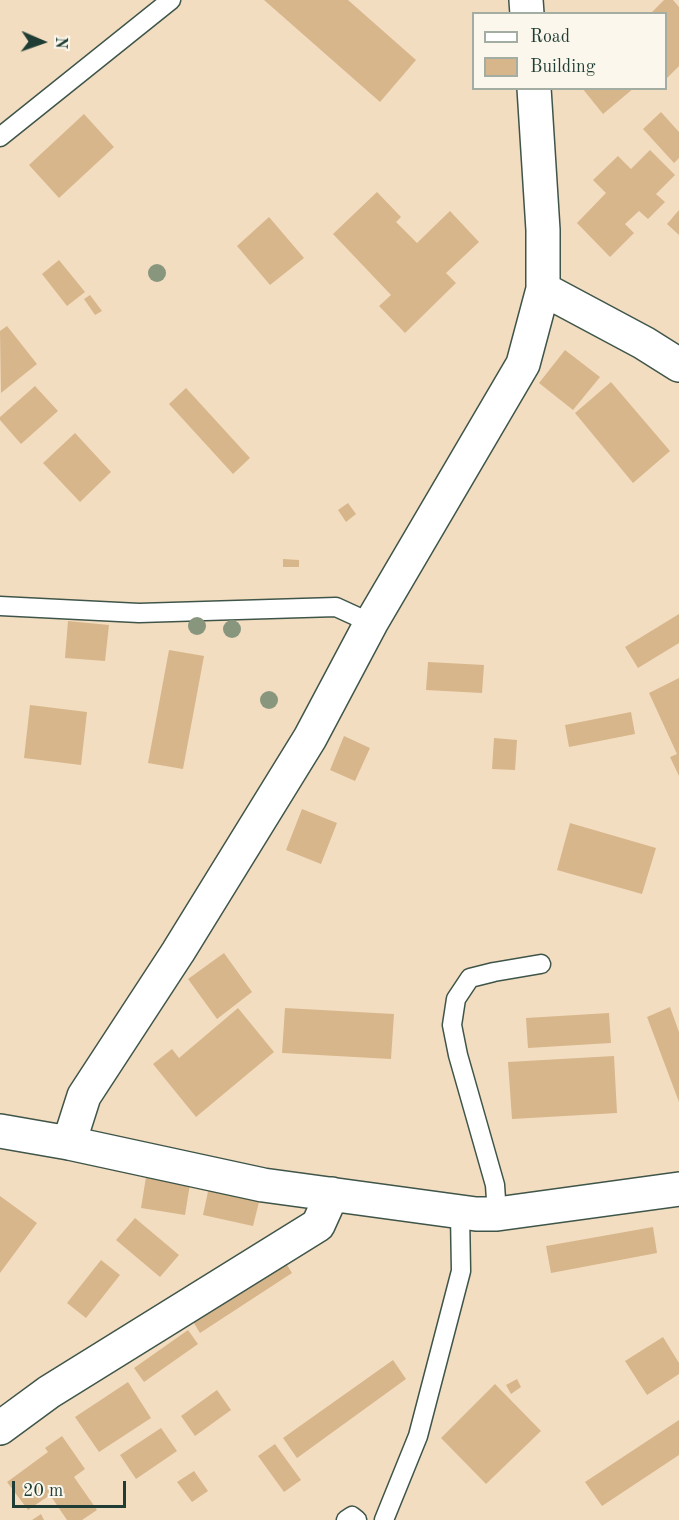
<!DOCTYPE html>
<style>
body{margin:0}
#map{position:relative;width:679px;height:1520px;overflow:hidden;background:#f3ddc0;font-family:"Old Standard TT",serif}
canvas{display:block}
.legend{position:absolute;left:472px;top:12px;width:195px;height:78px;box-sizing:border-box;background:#fbf7ec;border:2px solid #a3ada2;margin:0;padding:8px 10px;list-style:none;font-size:18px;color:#1f3d34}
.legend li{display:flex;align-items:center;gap:12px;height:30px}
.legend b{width:30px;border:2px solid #a3ada2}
.north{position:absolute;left:12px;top:12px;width:60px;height:60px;-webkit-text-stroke:4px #fbf7ec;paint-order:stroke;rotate:92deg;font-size:16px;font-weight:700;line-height:24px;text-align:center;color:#1f3d34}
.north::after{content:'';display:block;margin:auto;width:21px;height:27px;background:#1f3d34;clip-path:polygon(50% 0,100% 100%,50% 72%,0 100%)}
.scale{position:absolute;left:12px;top:1481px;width:114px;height:27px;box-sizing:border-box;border:3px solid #1f3d34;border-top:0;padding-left:8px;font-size:18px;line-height:21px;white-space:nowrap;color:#1f3d34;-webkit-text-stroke:4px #fbf7ec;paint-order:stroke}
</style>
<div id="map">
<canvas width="679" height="1520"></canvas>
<ul class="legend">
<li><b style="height:8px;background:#fff"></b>Road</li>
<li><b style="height:16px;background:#d7b68b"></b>Building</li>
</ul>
<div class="north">N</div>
<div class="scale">20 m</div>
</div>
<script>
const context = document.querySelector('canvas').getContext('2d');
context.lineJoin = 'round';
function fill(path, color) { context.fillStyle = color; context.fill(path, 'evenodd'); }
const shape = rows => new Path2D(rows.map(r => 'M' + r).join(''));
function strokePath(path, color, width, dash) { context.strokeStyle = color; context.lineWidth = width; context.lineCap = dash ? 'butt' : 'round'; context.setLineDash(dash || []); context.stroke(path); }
fill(shape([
 [264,0,348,0,416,60,380,102],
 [664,0,673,0,679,7,679,66,666,79,666,14,650,14],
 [582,88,634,88,603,114],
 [661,112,679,132,679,158,674,163,643,129],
 [84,114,114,147,59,198,29,165],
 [650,150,675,175,656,194,665,202,648,219,639,211,625,224,634,233,610,257,577,223,606,193,593,180,618,156,631,169],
 [377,192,401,217,396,222,417,243,450,211,479,242,446,273,456,283,405,333,379,306,391,295,333,234],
 [679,210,679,235,667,224],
 [269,217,304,258,270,285,237,246],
 [59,260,85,292,67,306,42,274],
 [90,295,102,311,95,315,84,299],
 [7,326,37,364,1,393,0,331],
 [565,350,600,377,573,410,539,383],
 [611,382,670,451,633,483,575,413],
 [35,386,58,411,21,444,0,420,0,417],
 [186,388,250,458,233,474,169,404],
 [75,433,111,472,80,502,43,463],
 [348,503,356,514,346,522,338,510],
 [283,559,299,560,299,567,283,567],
 [679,614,679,643,638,668,625,647],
 [68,621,109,625,105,661,65,658],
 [169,650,204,656,183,769,148,763],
 [428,662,484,665,482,693,426,690],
 [679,678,679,776,670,757,677,754,649,693],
 [30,705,87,712,81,765,24,758],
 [631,712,635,734,569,747,565,725],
 [344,736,370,748,355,781,330,770],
 [494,738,517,740,515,770,492,769],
 [302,809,337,823,321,864,286,850],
 [570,823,656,848,642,894,557,870],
 [224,953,252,992,217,1019,188,979],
 [670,1007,679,1032,679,1102,647,1017],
 [238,1008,274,1052,196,1117,153,1064,172,1049,179,1058],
 [285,1008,394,1014,391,1059,282,1053],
 [609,1013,611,1043,528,1048,526,1018],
 [614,1056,617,1113,512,1119,508,1062],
 [146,1177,190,1184,185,1215,141,1208],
 [210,1182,261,1194,253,1226,203,1215],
 [0,1196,37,1223,0,1273],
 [135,1218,179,1255,160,1277,116,1240],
 [653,1227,657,1253,551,1273,546,1246],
 [101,1260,120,1275,86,1318,67,1303],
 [284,1260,292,1273,200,1333,192,1320],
 [188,1330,198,1344,144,1382,134,1368],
 [663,1337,679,1363,679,1374,647,1395,625,1361],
 [393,1360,406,1379,297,1458,283,1438],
 [517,1379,521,1387,511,1394,506,1385],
 [128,1382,151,1418,99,1452,75,1417],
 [495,1384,541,1431,486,1484,441,1438],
 [217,1390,231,1410,195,1436,181,1416],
 [679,1420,679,1455,602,1506,585,1482],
 [161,1428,177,1451,136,1479,120,1455],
 [62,1436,85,1469,74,1477,97,1510,82,1520,67,1520,50,1495,28,1510,7,1482,48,1452,45,1448],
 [275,1444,301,1480,284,1492,258,1456],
 [194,1471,208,1491,192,1502,177,1482],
 [41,1514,44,1520,32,1520]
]), '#d7b68b');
const lane = shape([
 [0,137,171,0],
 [0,606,139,613,336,607,371,623],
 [497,1214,495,1185,458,1055,452,1025,456,999,470,978,494,972,541,964],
 [346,1520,352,1516,357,1520],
 [384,1520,418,1436,461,1271,460,1213]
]);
const street = shape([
 [526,0,527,14],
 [543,289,644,343,679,365],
 [0,1131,69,1143,263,1185,476,1214,497,1214,679,1189],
 [69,1143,84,1096,178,952,310,738,371,623,523,364,543,289,543,230,534,88],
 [0,1428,49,1392,318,1225,332,1194]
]);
strokePath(lane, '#3f5549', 21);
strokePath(street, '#3f5549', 36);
strokePath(lane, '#fff', 18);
strokePath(street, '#fff', 33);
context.fillStyle = '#89967e';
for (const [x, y] of [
 [157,273],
 [197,626],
 [232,629],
 [269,700]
]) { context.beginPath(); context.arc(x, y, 9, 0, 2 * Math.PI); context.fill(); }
</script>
